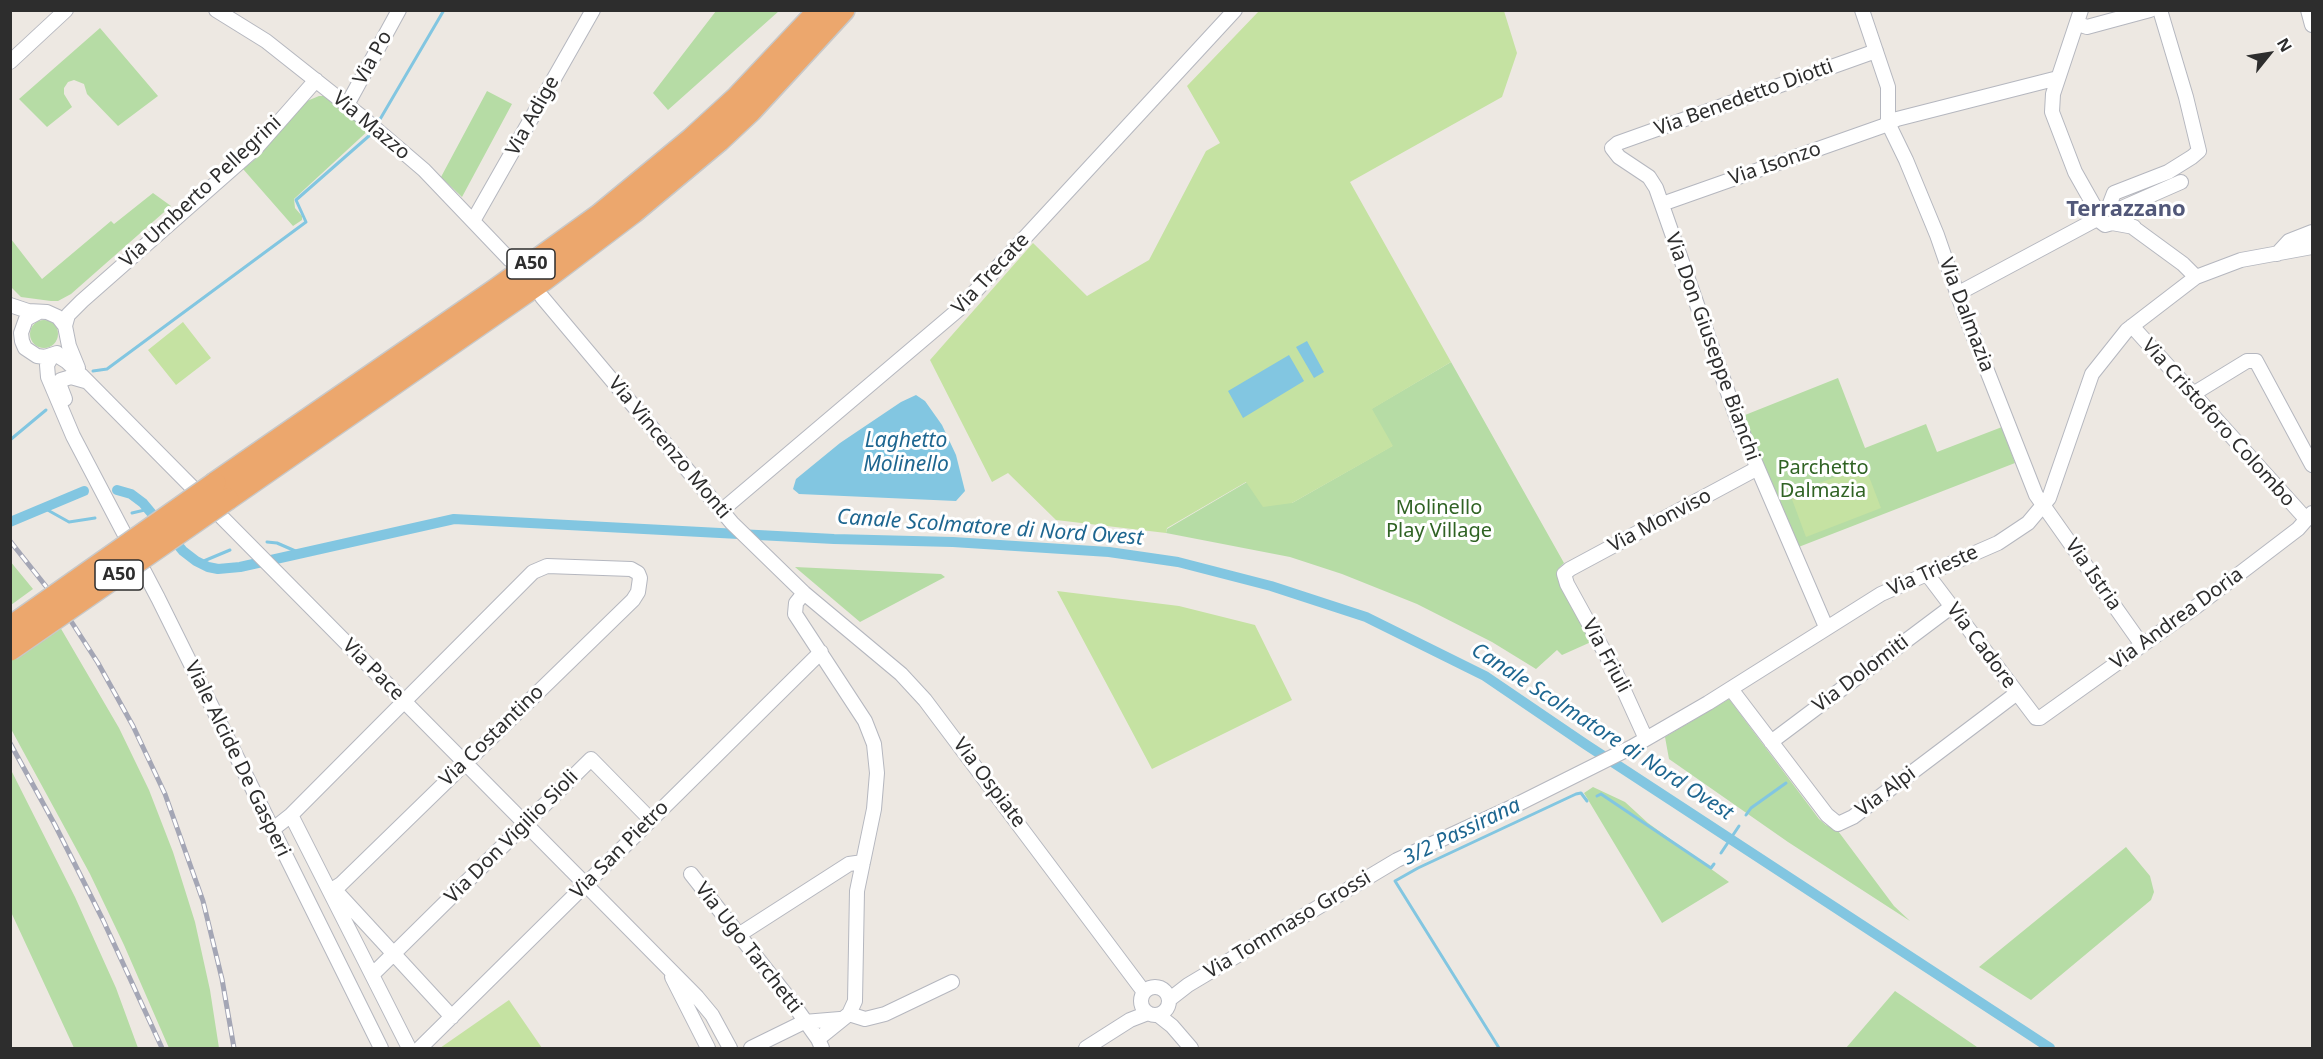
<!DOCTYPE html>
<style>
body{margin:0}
#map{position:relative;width:2323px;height:1059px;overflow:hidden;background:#ede8e2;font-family:"Noto Sans",sans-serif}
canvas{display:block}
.frame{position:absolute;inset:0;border:12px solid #2d2d2d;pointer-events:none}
.north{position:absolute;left:2239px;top:24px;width:60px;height:60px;-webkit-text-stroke:4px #fff;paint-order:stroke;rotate:60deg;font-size:16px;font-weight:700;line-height:24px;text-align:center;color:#2d2d2d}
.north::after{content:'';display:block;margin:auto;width:21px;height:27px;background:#2d2d2d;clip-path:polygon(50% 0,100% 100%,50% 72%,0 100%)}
</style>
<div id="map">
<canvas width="2323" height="1059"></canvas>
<div class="frame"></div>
<div class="north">N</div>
</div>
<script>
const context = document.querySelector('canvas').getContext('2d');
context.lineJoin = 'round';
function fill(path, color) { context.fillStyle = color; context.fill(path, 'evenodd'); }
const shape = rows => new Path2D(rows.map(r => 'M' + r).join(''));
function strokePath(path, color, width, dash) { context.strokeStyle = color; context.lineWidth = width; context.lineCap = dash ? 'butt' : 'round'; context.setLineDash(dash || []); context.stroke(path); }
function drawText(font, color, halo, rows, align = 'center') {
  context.font = font + ' "Noto Sans",sans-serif'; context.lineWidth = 6; context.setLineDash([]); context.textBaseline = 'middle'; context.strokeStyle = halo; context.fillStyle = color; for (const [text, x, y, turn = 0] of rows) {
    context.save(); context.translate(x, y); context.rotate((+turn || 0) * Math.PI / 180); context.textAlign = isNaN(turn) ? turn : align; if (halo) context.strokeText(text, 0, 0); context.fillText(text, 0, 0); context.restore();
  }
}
fill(shape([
 [716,11,779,11,668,110,653,93],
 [100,28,158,96,118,126,87,94,84,84,74,80,68,82,64,88,64,94,72,107,47,127,19,99],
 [487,91,512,104,462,197,441,177],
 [319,96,331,96,371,128,294,199,295,208,302,216,302,220,293,226,243,169,258,157,307,101],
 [153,193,171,206,71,294,58,301,51,301,21,297,11,287,11,239,42,279,111,221,114,224],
 '30 334a14 14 0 1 1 28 0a14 14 0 1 1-28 0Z',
 [1451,362,1564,563,1558,569,1557,577,1591,642,1562,655,1557,650,1536,669,1492,642,1417,604,1342,574,1290,557,1166,533,1167,529,1247,482,1292,503,1392,446,1371,409],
 [1838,378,1865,448,1926,424,1937,452,2002,427,2015,463,1796,548,1740,417],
 [10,561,33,589,11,605,10,605],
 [795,567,941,574,945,577,860,622],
 [60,627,119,728,149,790,173,852,195,922,210,990,219,1048,169,1048,124,945,90,874,11,729,10,661],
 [1729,699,1819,819,1826,825,1838,831,1894,906,1910,921,1788,842,1669,759,1665,737],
 [11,770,75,897,116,988,138,1048,74,1048,11,912],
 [1593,787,1625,802,1648,823,1729,882,1662,923,1584,793],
 [2126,847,2150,876,2154,892,2151,900,2031,1000,1979,967],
 [1895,991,1977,1047,1976,1048,1846,1048]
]), '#b6dca5');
fill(shape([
 [1259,11,1504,11,1517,53,1502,97,1350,182,1451,362,1372,409,1393,446,1292,503,1263,507,1246,482,1167,528,1166,533,1056,520,1008,473,992,482,930,360,1033,243,1087,296,1149,260,1206,151,1220,143,1187,86],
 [183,322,211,358,176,385,148,350],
 [1865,466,1881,508,1806,537,1790,494],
 [1057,591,1179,606,1255,625,1292,700,1152,769],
 [509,1000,542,1048,440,1048]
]), '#c5e2a2');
fill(shape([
 [1307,341,1324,372,1314,378,1296,347],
 [1289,355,1304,381,1243,418,1228,391],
 [916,395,925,401,942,425,956,455,965,491,956,501,799,494,793,489,796,479,840,443,901,402]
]), '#82c6e1');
strokePath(shape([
 [379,121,444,10],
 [93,371,107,369,306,222,296,200,370,135],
 [10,440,46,410],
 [44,508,69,522,95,518],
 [132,513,149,509],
 [267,542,277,543,300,553],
 [199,563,230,550],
 [1597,796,1601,794,1711,868,1714,864],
 [1746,815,1751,808,1786,783],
 [1721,853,1739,826],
 [1499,1048,1395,881,1418,868,1576,794,1581,793,1587,801]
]), '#82c6e1', 3);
strokePath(shape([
 [117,490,131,494,143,503,183,551,196,561,208,567,218,569,240,567,454,519,834,539,953,542,1109,552,1178,562,1271,586,1366,617,1485,676,1585,744,2050,1048],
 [10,522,84,491]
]), '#82c6e1', 10);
const minor = shape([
 [216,10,266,41,362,117,424,170,510,260],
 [1862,10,1888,87,1888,123],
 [2081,10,2053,94,2052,112,2075,172,2097,211,2097,219,2105,225,2112,223,2134,227],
 [2308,10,2312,25],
 [2078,24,2087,27,2150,10],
 [10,62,66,10],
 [347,105,399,10],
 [1888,123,1906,160,1937,235,1962,307,2036,495,2142,645],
 [1662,204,1883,126,1897,119,2058,78],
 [2109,206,2114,193,2168,172,2192,157,2199,151,2186,97,2160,10],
 [2115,211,2181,182],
 [473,221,593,10],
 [2127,223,2183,264,2196,277],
 [2277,254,2289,241,2312,232],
 [1957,294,2097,219],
 [542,297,732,523,804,593,901,674,925,700,1144,992],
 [10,305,28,311,47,312,58,317,65,326,69,346,78,368],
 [39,312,26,319,21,333,22,341,25,348,37,356,45,357,57,353],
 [65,326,68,315,82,301,257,147,316,80],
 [2132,326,2306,519],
 [55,354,66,361,81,375,697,997,712,1015,730,1048],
 [52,356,47,365,48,377,73,436,158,598,381,1048],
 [2193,394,2247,361,2256,361,2312,465],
 [65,399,60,386,61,380,71,377,85,381],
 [721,511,958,310,1235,10],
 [1927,574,2036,718,2040,718,2197,606,2298,529,2312,513],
 [804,593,796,603,795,614,865,721,874,744,877,773,874,809,857,891,855,1001,849,1014,818,1039],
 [1826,627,1740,427,1656,188,1649,177,1619,157,1612,148,1618,143,1876,51],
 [1731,689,1827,815,1838,824,1853,817,2017,693],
 [1646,739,1616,673,1567,584,1564,574,1570,569,1756,469],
 [1771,742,1951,607],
 [291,815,409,1048],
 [272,830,291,815,533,572,547,566,631,569,638,573,640,578,638,592,633,600,341,884,330,891],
 [691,874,791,1001,818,1039,822,1048],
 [334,889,452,1017],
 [740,934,849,864,863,862],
 [372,975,591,759,651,820],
 [672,977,708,1048],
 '1141 1001a14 14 0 1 1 28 0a14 14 0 1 1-28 0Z',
 [1170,999,1188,985,1397,860,1514,806,1632,747,1708,703,1881,594,1998,543,2028,523,2049,498,2092,374,2127,330,2196,277,2241,260,2312,247],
 [849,1014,865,1019,885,1014,952,982],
 [1158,1015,1172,1026,1191,1048],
 [420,1048,821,652],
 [751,1048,804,1022,840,1019],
 [1086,1048,1130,1020,1148,1013]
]);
const highway = shape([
 [215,483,495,290,599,215,691,139,737,97,819,10],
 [228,499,544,280,634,212,719,141,751,111,844,10]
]);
strokePath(minor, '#b5b7bf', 16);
strokePath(highway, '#c8c8c8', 24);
strokePath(minor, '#fff', 14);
strokePath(highway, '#eca76d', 21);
const rail = shape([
 [10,541,60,604,98,663,133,726,165,794,203,901,222,979,234,1048],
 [10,743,55,825,103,920,162,1048]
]);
strokePath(rail, '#a4a6b5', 5);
strokePath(rail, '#fff', 3, [9]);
const highwayBridge = shape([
 [10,627,215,483],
 [10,650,228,499]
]);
strokePath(highwayBridge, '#c8c8c8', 24, []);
strokePath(highwayBridge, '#eca76d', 21);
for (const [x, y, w] of [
 [531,264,48],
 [119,575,48]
]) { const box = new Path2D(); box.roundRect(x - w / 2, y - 15, w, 30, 4.5); context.fillStyle = '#fff'; context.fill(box); strokePath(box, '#2d2d2d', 1.5); }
drawText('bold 18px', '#2d2d2d', null, [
 ["A50",531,264],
 ["A50",119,575]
]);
drawText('20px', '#2d2d2d', '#fff', [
 ["Via Po",373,58,-61],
 ["Via Benedetto Diotti",1744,98,-20],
 ["Via Adige",533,116,-61],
 ["Via Mazzo",371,126,40],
 ["Via Isonzo",1775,164,-19],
 ["Via Umberto Pellegrini",201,192,-43],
 ["Via Trecate",991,274,-47],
 ["Via Dalmazia",1966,315,69],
 ["Via Don Giuseppe Bianchi",1712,347,70],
 ["Via Cristoforo Colombo",2218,423,48],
 ["Via Vincenzo Monti",669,448,50],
 ["Via Monviso",1660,521,-28],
 ["Via Trieste",1933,571,-24],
 ["Via Istria",2093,575,55],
 ["Via Andrea Doria",2177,619,-36],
 ["Via Cadore",1981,646,53],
 ["Via Friuli",1606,656,62],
 ["Via Pace",373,670,45],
 ["Via Dolomiti",1861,674,-37],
 ["Via Costantino",492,736,-44],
 ["Viale Alcide De Gasperi",237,759,64],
 ["Via Ospiate",989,783,53],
 ["Via Alpi",1886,792,-37],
 ["Via Don Vigilio Sioli",512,837,-45],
 ["Via San Pietro",620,850,-45],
 ["Via Tommaso Grossi",1288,925,-31],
 ["Via Ugo Tarchetti",748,948,52]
]);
drawText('20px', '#306324', '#fff', [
 ["Parchetto",1823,468],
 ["Dalmazia",1823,491],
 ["Molinello",1439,508],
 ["Play Village",1439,531]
]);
drawText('italic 21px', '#1e6690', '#fff', [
 ["Laghetto",906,441],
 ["Molinello",906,465],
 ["Canale Scolmatore di Nord Ovest",990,528,4],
 ["Canale Scolmatore di Nord Ovest",1602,732,33],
 ["3/2 Passirana",1462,832,-26]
]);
drawText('bold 22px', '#525879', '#fff', [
 ["Terrazzano",2126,210]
]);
</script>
